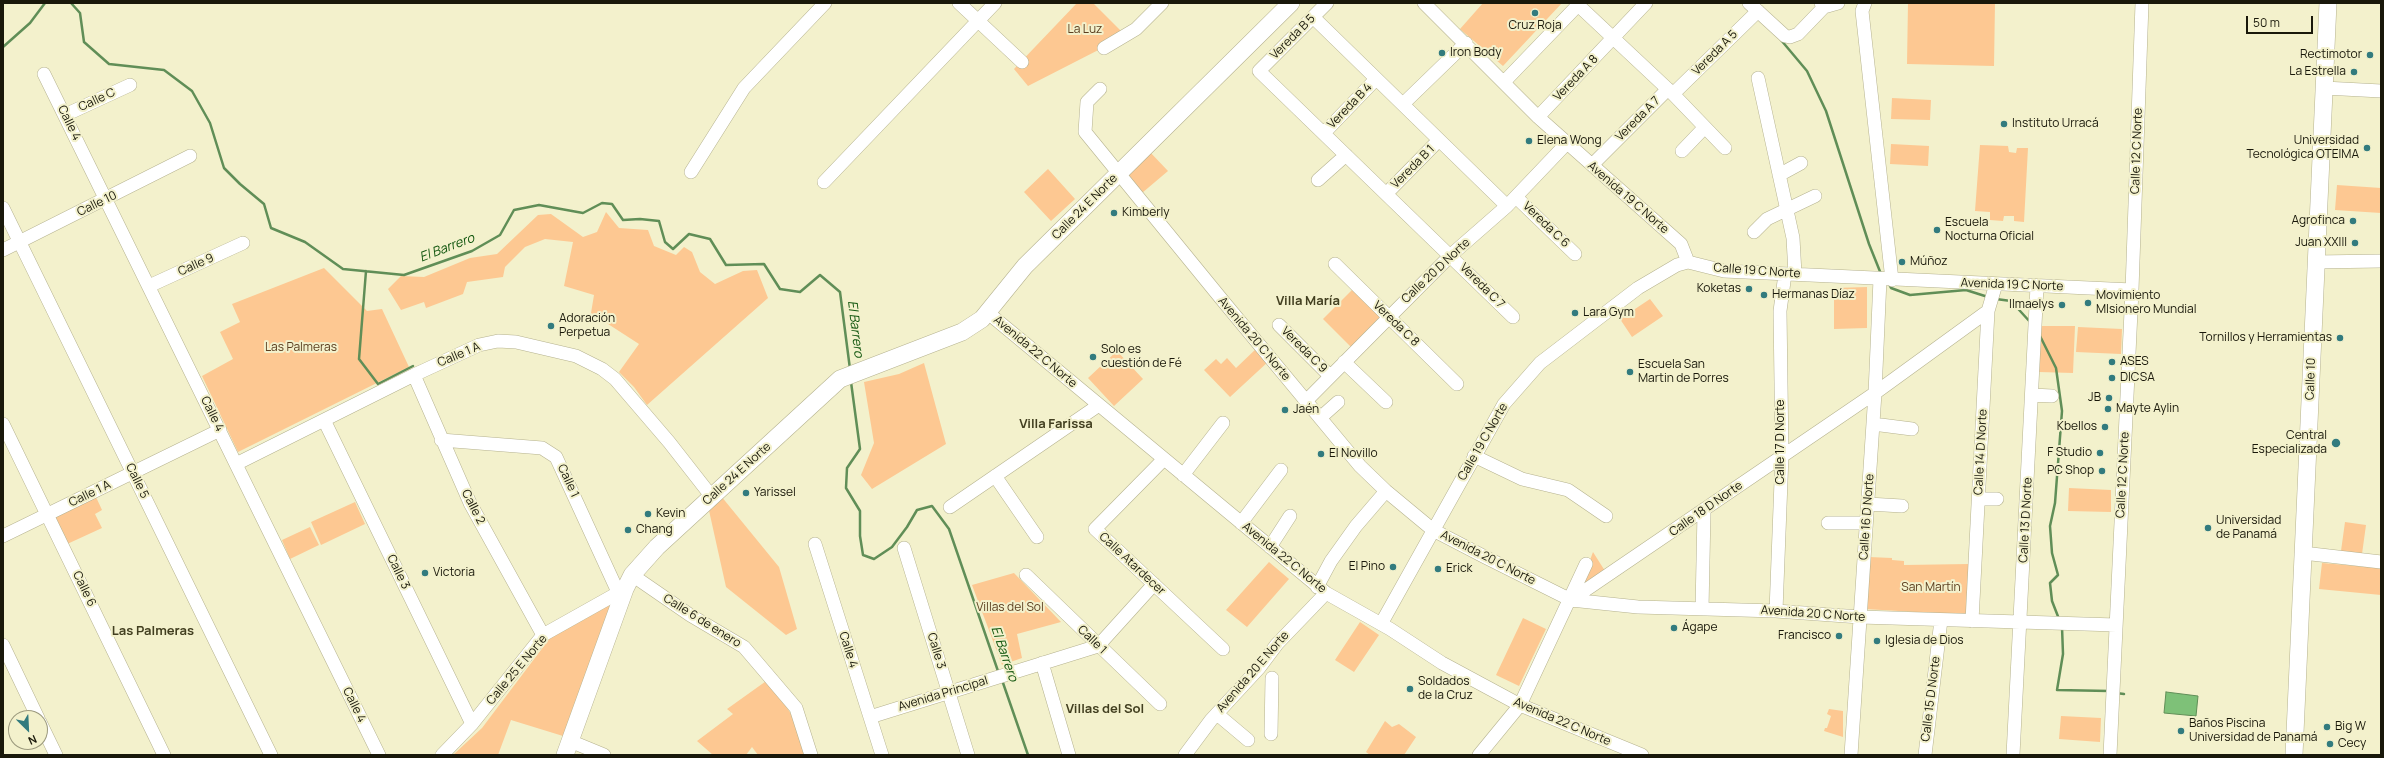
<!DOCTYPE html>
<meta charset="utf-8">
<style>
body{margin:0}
#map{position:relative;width:2384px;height:758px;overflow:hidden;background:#f3f1cc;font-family:Manrope,sans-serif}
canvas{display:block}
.frame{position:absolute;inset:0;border:4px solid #19180a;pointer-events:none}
.north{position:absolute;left:8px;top:710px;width:40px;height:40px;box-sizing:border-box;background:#f3f1cc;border:1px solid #9c9a7e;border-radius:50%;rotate:156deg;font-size:11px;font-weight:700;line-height:16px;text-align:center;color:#19180a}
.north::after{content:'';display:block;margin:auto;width:14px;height:18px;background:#327b7e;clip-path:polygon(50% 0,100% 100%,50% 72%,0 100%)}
.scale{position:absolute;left:2246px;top:16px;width:67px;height:18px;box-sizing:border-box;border:2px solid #19180a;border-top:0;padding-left:5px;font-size:12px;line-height:14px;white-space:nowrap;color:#19180a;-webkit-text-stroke:3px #f3f1cc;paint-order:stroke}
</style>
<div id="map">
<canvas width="2384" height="758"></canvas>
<div class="frame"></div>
<div class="north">N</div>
<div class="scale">50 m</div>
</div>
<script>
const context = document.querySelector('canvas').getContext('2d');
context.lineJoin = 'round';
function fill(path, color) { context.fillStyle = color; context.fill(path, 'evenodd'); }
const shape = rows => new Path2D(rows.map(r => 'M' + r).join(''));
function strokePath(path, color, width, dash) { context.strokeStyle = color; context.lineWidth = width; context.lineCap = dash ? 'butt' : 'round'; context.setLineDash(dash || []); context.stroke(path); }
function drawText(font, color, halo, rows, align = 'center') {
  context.font = font + ' Manrope,sans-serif'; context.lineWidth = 4; context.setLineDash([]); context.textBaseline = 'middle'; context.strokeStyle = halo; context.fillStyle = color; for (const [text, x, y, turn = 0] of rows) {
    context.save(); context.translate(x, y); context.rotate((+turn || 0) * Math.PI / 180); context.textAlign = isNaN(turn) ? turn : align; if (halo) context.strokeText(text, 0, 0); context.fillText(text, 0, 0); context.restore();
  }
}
fill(shape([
 [1077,3,1093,3,1122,32,1114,42,1028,86,1014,69],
 [1483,3,1562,3,1503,66,1460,29],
 [1908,3,1995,3,1994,66,1907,64],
 [1892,98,1931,100,1930,120,1891,119],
 [1891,144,1929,146,1928,166,1890,164],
 [1980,145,2008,146,2009,152,2016,153,2017,148,2028,148,2024,222,2014,221,2014,216,2004,216,2003,221,1990,220,1990,212,1975,211],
 [1149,151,1168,171,1142,193,1125,173],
 [1048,169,1075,199,1051,221,1024,192],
 [2337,185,2381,188,2381,213,2335,210],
 [606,212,619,228,648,230,654,246,676,255,684,247,692,252,700,272,715,284,743,271,757,270,768,298,647,405,634,387,619,372,639,344,591,313,594,295,564,286,573,242,545,239,525,247,505,267,503,277,467,282,463,294,426,308,424,302,401,310,388,289,401,276,424,277,470,258,497,254,538,215,551,214,583,237,597,232],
 [324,268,367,311,382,309,409,367,238,452,202,376,233,359,220,332,240,322,232,304],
 [1355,287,1383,315,1351,347,1323,319],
 [1867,287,1867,328,1834,329,1834,288],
 [1650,299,1663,316,1632,337,1620,319],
 [2040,326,2075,326,2073,373,2039,372],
 [2078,327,2122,329,2121,354,2076,352],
 [1258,347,1270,360,1230,397,1204,370,1216,359,1221,364,1227,358,1236,368],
 [1117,351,1143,379,1114,406,1088,378],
 [924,363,946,444,872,489,861,475,874,443,864,382,899,374],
 [2069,488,2111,490,2111,512,2068,511],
 [721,496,779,567,797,629,786,635,726,587,708,506],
 [96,497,102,510,95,514,102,528,65,545,52,517],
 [355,502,365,524,321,545,311,522],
 [2345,522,2366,525,2362,554,2341,551],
 [310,527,319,545,290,559,282,540],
 [1593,552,1605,571,1580,587],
 [1869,557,1892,558,1892,560,1904,561,1904,565,1969,564,1966,615,1865,609],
 [1269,562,1289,579,1247,627,1226,610],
 [2322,563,2381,568,2381,595,2319,589],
 [1014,573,1061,622,1017,634,1022,658,1002,665,972,585],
 [615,599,563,736,511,720,498,755,453,755,482,728,550,638],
 [1523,618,1546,629,1519,686,1496,675],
 [1360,622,1379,635,1354,672,1335,660],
 [769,679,796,722,807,755,758,755,752,747,746,755,713,755,697,741,733,714,727,709],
 [1829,709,1843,711,1843,737,1824,731,1825,728,1827,728,1831,716,1827,714],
 [2061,716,2101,718,2100,742,2059,739],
 [1385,721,1392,727,1399,724,1416,737,1404,755,1370,755,1366,752]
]), '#fdc892');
const water = shape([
 [2166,692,2198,696,2196,716,2164,713,2166,692]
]);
fill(water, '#7ec178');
strokePath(water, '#608e57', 1);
strokePath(shape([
 [71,3,80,13,84,42,109,64,164,70,192,91,210,123,224,168,240,184,264,204,271,228,305,242,343,269,404,275,472,251,500,235,514,210,539,205,583,213,602,203,612,204,623,220,640,219,659,221,665,242,673,249,689,234,710,239,726,265,764,264,780,289,800,292,820,275,840,292,850,369],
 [1781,40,1807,71,1826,111,1869,244,1881,274],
 [3,47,30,23,45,3],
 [366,271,359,359,378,384,413,366],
 [1889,284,1891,288,1910,295,1966,290,1988,297],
 [1996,299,2011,301,2031,323],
 [2040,336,2056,368,2062,411,2055,503,2050,526,2052,553,2058,575,2050,583,2052,601,2059,619],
 [851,382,860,449,847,468,846,488,860,511,860,536,863,555,874,559,892,547,907,527,917,510,932,506,949,529,999,674],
 [2062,627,2063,654,2057,690,2109,691],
 [1002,680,1028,755],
 [2116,693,2124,694]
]), '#608e57', 2.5);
const minor = shape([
 [959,3,1022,62],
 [1327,3,1259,71,1513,317],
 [1424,3,1538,117,1681,244,1688,262],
 [1749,3,1785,36,1790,37,1798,34,1824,7],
 [1821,3,1824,7,1838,3],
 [1865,3,1862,11,1892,280],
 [1578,5,1673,94,1725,148],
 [1313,17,1507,206],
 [1104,48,1136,29,1162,3],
 [44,74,379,755],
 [1758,78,1793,238,1795,274],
 [1504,82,1580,3],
 [2324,88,2381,91],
 [1100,89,1087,102,1085,132,1223,301,1360,466,1386,491,1433,530,1485,557,1571,600,1638,607,1776,611,1860,617,2116,625],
 [1673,94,1758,11],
 [1403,104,1466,43],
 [65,115,130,85],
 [1538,117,1646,3],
 [1324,133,1376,79],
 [1682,151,1704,128],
 [1592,165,1668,89],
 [691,172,744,88,825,3],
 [1779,175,1801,163],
 [1318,180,1346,155],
 [824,182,995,3],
 [1387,193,1439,140],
 [1516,197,1575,254],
 [3,208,271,755],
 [1754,232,1767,219,1815,196],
 [3,250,190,156],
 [2316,262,2381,261],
 [1335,264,1457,384],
 [149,286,243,243],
 [987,312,1326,593,1390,629,1442,663,1520,705,1642,755],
 [1279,325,1330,376],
 [1344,362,1386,402],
 [414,375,470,503,543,635],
 [2032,395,2052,396],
 [1306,401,1451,255,1507,206,1567,143],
 [1320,418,1338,402],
 [324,420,472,724],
 [3,424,164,755],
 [1873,424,1912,429],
 [441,440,542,448,556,457,618,592],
 [1474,456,1522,479,1568,490,1606,516],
 [1164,459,1095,529,1223,649],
 [236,464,414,375,479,345,498,341,516,342,576,356,602,369,615,379,669,442,712,497],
 [1183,475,1223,423],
 [995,476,1037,537],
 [1979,499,1997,499],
 [1868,504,1902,506],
 [950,507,1099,405],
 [1241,523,1281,470],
 [1828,523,1866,523],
 [3,536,220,430],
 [815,544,882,755],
 [1270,547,1290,516],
 [904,548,968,755],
 [2303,553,2381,562],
 [632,575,690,615,744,647,796,708,811,755],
 [1026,575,1160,704],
 [1317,587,1331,561,1356,526,1386,491],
 [1571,600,1875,393,1988,311],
 [1702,609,1704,512],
 [1776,611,1782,455,1780,311,1785,274],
 [1972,621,1988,311,1996,284],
 [1381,624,1504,404,1540,363,1638,288,1677,265,1688,262,1724,271,2132,290],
 [3,645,38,718],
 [1042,663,1069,755],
 [1217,714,1248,740],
 [870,717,1098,646,1154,584],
 [40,722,56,755],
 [1271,734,1272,678],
 [570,741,604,755],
 [442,755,472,724,543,635,625,589],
 [1185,755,1211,720,1259,668,1277,644,1326,593],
 [1479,755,1520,705,1586,564],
 [1851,755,1875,393,1880,279],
 [1925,755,1941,620],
 [2013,755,2037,286],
 [2110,755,2132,290,2142,3]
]);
const major = shape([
 [565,755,625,589,632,575,657,547,840,379,962,332,982,319,1025,266,1291,3],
 [2294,755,2328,3]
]);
strokePath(minor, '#b5b28f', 14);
strokePath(major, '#b5b28f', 18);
strokePath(minor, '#fff', 13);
strokePath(major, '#fff', 17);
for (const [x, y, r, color] of [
 [1535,13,4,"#327b7e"],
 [1442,53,4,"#327b7e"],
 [2370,55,4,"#327b7e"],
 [2354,72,4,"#327b7e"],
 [2004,124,4,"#327b7e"],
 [1529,141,4,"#327b7e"],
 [2367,148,4,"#327b7e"],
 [1114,213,4,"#327b7e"],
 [2353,221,4,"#327b7e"],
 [1937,230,4,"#327b7e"],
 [2355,243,4,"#327b7e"],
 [1902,262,4,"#327b7e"],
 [1749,289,4,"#327b7e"],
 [1764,295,4,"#327b7e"],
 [2088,303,4,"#327b7e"],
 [2062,305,4,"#327b7e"],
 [1575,313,4,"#327b7e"],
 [551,326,4,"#327b7e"],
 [2340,338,4,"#327b7e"],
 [1093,357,4,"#327b7e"],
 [2112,362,4,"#327b7e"],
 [1630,372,4,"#327b7e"],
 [2112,378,4,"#327b7e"],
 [2109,398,4,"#327b7e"],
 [2108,409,4,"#327b7e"],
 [1285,410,4,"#327b7e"],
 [2105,427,4,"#327b7e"],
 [2336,443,5,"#327b7e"],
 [2100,453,4,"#327b7e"],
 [1321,454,4,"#327b7e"],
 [2102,471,4,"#327b7e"],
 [746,493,4,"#327b7e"],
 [648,514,4,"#327b7e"],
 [2208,528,4,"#327b7e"],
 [628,530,4,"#327b7e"],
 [1393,567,4,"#327b7e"],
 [1438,569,4,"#327b7e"],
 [425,573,4,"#327b7e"],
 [1674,628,4,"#327b7e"],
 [1839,636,4,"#327b7e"],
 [1877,641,4,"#327b7e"],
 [1410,689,4,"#327b7e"],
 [2327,727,4,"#327b7e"],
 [2181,731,4,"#327b7e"],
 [2330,744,4,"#327b7e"]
]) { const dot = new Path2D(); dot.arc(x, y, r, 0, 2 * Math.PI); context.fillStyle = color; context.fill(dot); strokePath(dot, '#f3f1cc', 1.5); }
drawText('12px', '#19180a', '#f3f1cc', [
 ["Cruz Roja",1535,26,"center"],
 ["Iron Body",1450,53],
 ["Rectimotor",2362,55,"right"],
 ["La Estrella",2346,72,"right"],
 ["Instituto Urracá",2012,124],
 ["Elena Wong",1537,141],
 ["Universidad",2359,141,"right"],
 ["Tecnológica OTEIMA",2359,155,"right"],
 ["Kimberly",1122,213],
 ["Agrofinca",2345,221,"right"],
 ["Escuela",1945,223],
 ["Nocturna Oficial",1945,237],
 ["Juan XXIII",2347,243,"right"],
 ["Múñoz",1910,262],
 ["Koketas",1741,289,"right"],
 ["Hermanas Díaz",1772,295],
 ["Movimiento",2096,296],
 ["MIsionero Mundial",2096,310],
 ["Ilmaelys",2054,305,"right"],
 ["Lara Gym",1583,313],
 ["Adoración",559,319],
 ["Perpetua",559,333],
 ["Tornillos y Herramientas",2332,338,"right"],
 ["Solo es",1101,350],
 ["cuestión de Fé",1101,364],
 ["ASES",2120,362],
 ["Escuela San",1638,365],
 ["Martin de Porres",1638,379],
 ["DICSA",2120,378],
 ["JB",2101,398,"right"],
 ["Mayte Aylin",2116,409],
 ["Jaén",1293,410],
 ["Kbellos",2097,427,"right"],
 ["Central",2327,436,"right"],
 ["Especializada",2327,450,"right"],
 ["F Studio",2092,453,"right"],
 ["El Novillo",1329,454],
 ["PC Shop",2094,471,"right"],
 ["Yarissel",754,493],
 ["Kevin",656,514],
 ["Universidad",2216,521],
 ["de Panamá",2216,535],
 ["Chang",636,530],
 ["El Pino",1385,567,"right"],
 ["Erick",1446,569],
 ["Victoria",433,573],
 ["Ágape",1682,628],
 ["Francisco",1831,636,"right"],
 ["Iglesia de Dios",1885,641],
 ["Soldados",1418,682],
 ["de la Cruz",1418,696],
 ["Baños Piscina",2189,724],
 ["Universidad de Panamá",2189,738],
 ["Big W",2335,727],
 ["Cecy",2338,744]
], 'left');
drawText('12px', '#5c3f20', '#f3f1cc', [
 ["La Luz",1085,30],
 ["Las Palmeras",301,348],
 ["San Martín",1931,588],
 ["Villas del Sol",1010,608]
]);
drawText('12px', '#19180a', '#f3f1cc', [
 ["Vereda B 5",1293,37,-45],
 ["Vereda A 5",1715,53,-45],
 ["Vereda A 8",1576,78,-46],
 ["Calle C",97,100,-25],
 ["Vereda B 4",1350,106,-46],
 ["Vereda A 7",1638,119,-45],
 ["Calle 4",69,123,64],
 ["Calle 12 C Norte",2137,151,-88],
 ["Vereda B 1",1413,167,-45],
 ["Avenida 19 C Norte",1628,198,41],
 ["Calle 10",97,204,-26],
 ["Calle 24 E Norte",1085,207,-45],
 ["Vereda C 6",1546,225,44],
 ["Calle 9",196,265,-24],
 ["Calle 20 D Norte",1436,271,-43],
 ["Calle 19 C Norte",1757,271,4],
 ["Avenida 19 C Norte",2012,285,2],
 ["Vereda C 7",1482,286,45],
 ["Vereda C 8",1396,324,44],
 ["Avenida 20 C Norte",1254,339,50],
 ["Vereda C 9",1304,350,45],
 ["Avenida 22 C Norte",1035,352,40],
 ["Calle 1 A",459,355,-23],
 ["Calle 10",2311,379,-88],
 ["Calle 4",212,414,64],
 ["Calle 19 C Norte",1483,442,-60],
 ["Calle 17 D Norte",1781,442,-90],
 ["Calle 14 D Norte",1981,452,-87],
 ["Calle 24 E Norte",737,474,-42],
 ["Calle 12 C Norte",2123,475,-87],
 ["Calle 5",137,481,64],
 ["Calle 1",568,481,65],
 ["Calle 1 A",90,494,-26],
 ["Calle 2",473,507,63],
 ["Calle 18 D Norte",1706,509,-35],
 ["Calle 16 D Norte",1867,517,-86],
 ["Calle 13 D Norte",2026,520,-87],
 ["Avenida 22 C Norte",1284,558,39],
 ["Avenida 20 C Norte",1488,558,27],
 ["Calle Atardecer",1132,564,43],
 ["Calle 3",398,572,64],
 ["Calle 6",84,589,64],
 ["Avenida 20 C Norte",1813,614,4],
 ["Calle 6 de enero",702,621,32],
 ["Calle 1",1092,640,44],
 ["Calle 4",848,650,73],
 ["Calle 3",936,651,73],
 ["Calle 25 E Norte",517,670,-50],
 ["Avenida 20 E Norte",1253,672,-49],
 ["Avenida Principal",943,694,-17],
 ["Calle 15 D Norte",1931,699,-83],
 ["Calle 4",354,705,64],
 ["Avenida 22 C Norte",1562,722,23]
]);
drawText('italic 13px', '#10550d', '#f3f1cc', [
 ["El Barrero",447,248,-21],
 ["El Barrero",855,329,83],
 ["El Barrero",1004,654,71]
]);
drawText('bold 13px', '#423f20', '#f3f1cc', [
 ["Villa María",1308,301],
 ["Villa Farissa",1056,424],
 ["Las Palmeras",153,631],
 ["Villas del Sol",1105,709]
]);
</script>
